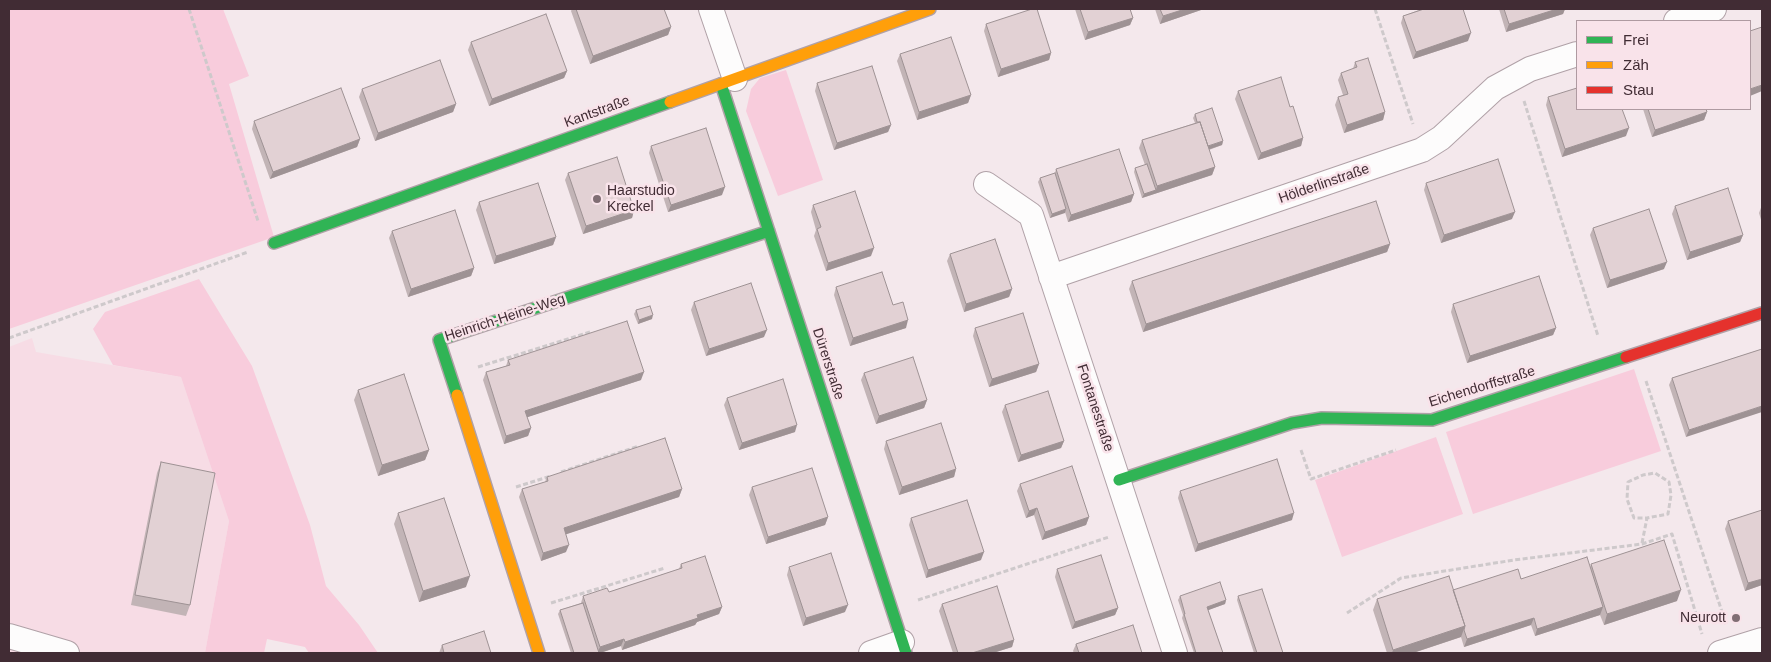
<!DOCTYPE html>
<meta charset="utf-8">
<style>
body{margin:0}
#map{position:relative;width:1771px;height:662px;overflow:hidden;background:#f4e8ec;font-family:Arial,sans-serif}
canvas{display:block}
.frame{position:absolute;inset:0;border:10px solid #412c34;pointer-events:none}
.legend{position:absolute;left:1576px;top:20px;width:175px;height:90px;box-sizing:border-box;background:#f9e3ea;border:1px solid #af9aa1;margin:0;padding:6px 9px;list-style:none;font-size:15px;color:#412c34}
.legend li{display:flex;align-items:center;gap:10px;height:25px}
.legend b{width:25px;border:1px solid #af9aa1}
</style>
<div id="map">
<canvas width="1771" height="662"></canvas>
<div class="frame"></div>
<ul class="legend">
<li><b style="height:6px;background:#30b455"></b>Frei</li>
<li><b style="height:6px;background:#ff9f0a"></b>Zäh</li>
<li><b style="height:6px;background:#e5322d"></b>Stau</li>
</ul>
</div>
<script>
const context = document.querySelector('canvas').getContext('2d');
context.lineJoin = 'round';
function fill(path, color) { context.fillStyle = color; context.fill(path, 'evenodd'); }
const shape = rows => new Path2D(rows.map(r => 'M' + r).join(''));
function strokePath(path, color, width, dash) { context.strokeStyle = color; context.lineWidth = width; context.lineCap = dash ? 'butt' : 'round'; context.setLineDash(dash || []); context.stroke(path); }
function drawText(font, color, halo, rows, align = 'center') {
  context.font = font + ' Arial,sans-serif'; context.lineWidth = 5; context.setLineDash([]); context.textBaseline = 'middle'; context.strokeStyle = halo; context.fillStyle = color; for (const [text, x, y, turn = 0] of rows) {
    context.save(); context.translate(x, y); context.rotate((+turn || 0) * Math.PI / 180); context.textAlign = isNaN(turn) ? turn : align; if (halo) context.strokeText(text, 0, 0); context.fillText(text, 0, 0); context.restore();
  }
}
fill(shape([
 [32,338,36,352,181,377,229,521,205,653,9,653,9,347]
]), '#f7dce5');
fill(shape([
 [9,9,223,9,249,76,229,84,274,237,9,329],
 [786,70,823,180,778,196,746,111,751,89,760,78],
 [199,279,252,366,310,525,326,586,359,625,378,653,309,653,305,647,267,639,264,653,205,653,229,521,181,377,113,365,93,329,105,312],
 [1634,369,1661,451,1473,514,1446,432],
 [1436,437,1463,514,1342,557,1315,480]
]), '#f8ccdc');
const street = shape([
 [711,9,735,79],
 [1676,21,1714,9],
 [986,184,1031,215,1175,653],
 [1051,277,1422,150,1441,138,1495,88,1530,69,1577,54],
 [9,636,67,653],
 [871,653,902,642],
 [1720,653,1762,640]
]);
const fast = shape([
 [721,84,906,653],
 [274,243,670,102],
 [457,395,439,340,769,231],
 [1119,480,1292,423,1322,418,1432,420,1626,357]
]);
const slow = shape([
 [670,102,930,9],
 [457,395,539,653]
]);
const jam = shape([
 [1626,357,1762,313]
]);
strokePath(street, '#b0a1a7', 26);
strokePath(fast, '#b0a1a7', 14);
strokePath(slow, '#b0a1a7', 14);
strokePath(jam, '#b0a1a7', 14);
strokePath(shape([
 [189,9,258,221],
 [1375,9,1413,124],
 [1524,101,1598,336],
 [9,338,248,252],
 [478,367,590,332],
 [1646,381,1726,624],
 [1301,450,1311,479,1396,450],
 [561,472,639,446],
 [516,487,551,476],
 [1642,543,1647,518,1634,518,1627,499,1628,482,1643,475,1655,473,1669,482,1671,495,1668,514,1647,518],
 [918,600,1109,537],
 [551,603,665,568],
 [1347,613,1401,578,1514,560,1642,544,1672,534,1702,634]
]), '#cec9cb', 3, [5, 2.5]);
strokePath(street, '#fdfcfc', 24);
strokePath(fast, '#30b455', 11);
strokePath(slow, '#ff9f0a', 11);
strokePath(jam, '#e5322d', 11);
fill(shape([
 [572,9,664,9,671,27,668,35,590,64,571,11],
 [1075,9,1130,9,1133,18,1130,25,1085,40],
 [1155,9,1204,9,1160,24],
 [1418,9,1463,9,1468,41,1413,59,1401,23,1403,16,1419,10],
 [1499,9,1565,9,1563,14,1506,32],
 [986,24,1051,53,1049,60,998,77,984,31],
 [471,42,567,71,564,78,489,106,468,50],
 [900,54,971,95,968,103,917,120,897,61],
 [1355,62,1385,112,1383,120,1344,133,1335,105,1338,97,1343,95,1338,80,1341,73,1353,69],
 [817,83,891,125,888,132,834,150,815,91],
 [362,89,456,104,453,112,375,141,359,97],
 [1238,91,1290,107,1303,138,1301,146,1258,160,1235,99],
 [1548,97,1626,136,1562,157,1546,105],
 [1643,109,1706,109,1707,112,1704,120,1652,137],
 [1195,114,1223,141,1222,145,1209,150,1215,167,1212,175,1142,198,1134,172,1135,168,1145,165,1139,148,1142,140,1195,123,1193,118],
 [254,121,360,139,357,147,270,179,252,129],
 [651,146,722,195,668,212,649,153],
 [1056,169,1134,194,1131,202,1068,222,1065,212,1050,218,1038,182,1040,178,1055,173],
 [568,173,634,210,632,218,583,234,565,180],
 [1426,183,1512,219,1441,243,1424,190],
 [479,202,556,237,553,245,494,264,476,210],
 [813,205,871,256,826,271,814,236,816,230,811,212],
 [1762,205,1762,223,1759,213],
 [1675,206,1743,235,1740,242,1687,260,1672,214],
 [1593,228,1664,269,1607,288,1590,235],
 [392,231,474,268,471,276,408,297,389,238],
 [1390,244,1387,252,1143,332,1129,289,1132,281],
 [950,254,1012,289,1009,297,964,312,947,261],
 [836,287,893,305,906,328,850,346,834,295],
 [694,302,764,337,706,356,691,310],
 [1453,304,1556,328,1553,335,1467,363,1451,312],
 [636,310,652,319,638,324,634,314],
 [975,328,1039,364,1036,372,989,387,973,336],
 [1762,349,1686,437,1669,385,1672,378],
 [508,360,641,380,527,417,531,428,528,436,504,444,483,380,486,372,506,366],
 [864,373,927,400,924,408,876,424,861,380],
 [358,390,429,450,425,460,378,476,354,400],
 [727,398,795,432,739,450,724,405],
 [1005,405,1064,441,1061,448,1018,462,1002,412],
 [886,441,956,469,954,477,899,495,884,449],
 [161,462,190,605,186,616,131,605,157,473],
 [547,477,682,489,679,497,566,534,566,552,541,561,519,497,522,489,545,482],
 [1020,484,1089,517,1086,525,1042,540,1034,515,1026,518,1017,491],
 [752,487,828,517,825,525,766,544,749,495],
 [1180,491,1292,520,1195,552,1178,498],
 [398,513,466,587,419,602,394,524],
 [911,518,981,560,926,578,909,525],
 [1728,521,1762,585,1745,591,1725,529],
 [681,564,722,607,719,614,697,622,695,625,622,650,621,646,600,653,571,653,558,614,560,610,581,603,583,596,609,592,679,569],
 [1591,564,1677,601,1604,625,1600,615,1535,636,1531,625,1464,647,1461,637,1413,653,1387,653,1373,610,1377,599,1453,590,1590,567],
 [789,567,845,612,803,626,787,575],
 [1057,569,1118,608,1115,615,1072,629,1055,577],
 [1180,596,1226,600,1225,604,1208,610,1223,653,1194,653,1182,618,1183,615,1178,600],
 [1238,596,1283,653,1254,653,1237,600],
 [942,604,1014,640,1012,647,993,653,953,653,939,611],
 [1076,644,1142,653,1074,653,1073,651],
 [442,645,491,653,439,653]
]), '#c2b4b6');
fill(shape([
 [1185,9,1204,9,1160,24,1163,16],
 [1557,9,1565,9,1563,14,1506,32,1509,24],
 [1133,18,1130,25,1085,40,1088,32],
 [671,27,668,35,590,64,593,56],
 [1471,33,1468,41,1413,59,1416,52],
 [1051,53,1049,60,998,77,1001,69],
 [567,71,564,78,489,106,492,99],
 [1762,85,1762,91,1750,96,1750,89],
 [971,95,968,103,917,120,919,112],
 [456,104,453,112,375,141,378,133],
 [1385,112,1383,120,1344,133,1347,125],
 [1707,112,1704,120,1652,137,1655,130],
 [891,125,888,132,834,150,837,143],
 [1629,128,1626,136,1562,157,1565,149],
 [1303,138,1301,146,1258,160,1261,153],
 [360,139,357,147,270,179,273,172],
 [1223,141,1222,145,1204,151,1206,147],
 [1215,167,1212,175,1142,198,1144,194,1156,190,1157,186],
 [725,187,722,195,668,212,671,205],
 [1134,194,1131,202,1068,222,1071,215],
 [1066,209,1065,213,1050,218,1052,214],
 [634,210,632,218,583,234,586,226],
 [1515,212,1512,219,1441,243,1444,235],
 [1743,235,1740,242,1687,260,1690,252],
 [556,237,553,245,494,264,496,256],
 [1390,244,1387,252,1143,332,1146,324],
 [874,248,871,256,826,271,828,263],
 [1667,262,1664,269,1607,288,1610,280],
 [474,268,471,276,408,297,411,289],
 [1012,289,1009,297,964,312,966,304],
 [653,315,652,319,638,324,639,320],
 [908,320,906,328,850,346,853,338],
 [1556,328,1553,335,1467,363,1470,356],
 [767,330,764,337,706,356,709,349],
 [1039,364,1036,372,989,387,992,379],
 [644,372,641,380,522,419,525,411],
 [927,400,924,408,876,424,879,416],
 [1762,406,1762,412,1686,437,1689,430],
 [797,425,795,432,739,450,742,443],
 [531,428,528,436,504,444,506,436],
 [1064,441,1061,448,1018,462,1021,455],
 [429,450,425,460,378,476,382,465],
 [956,469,954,477,899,495,902,487],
 [682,489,679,497,561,536,564,528],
 [1037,508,1034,515,1026,518,1029,511],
 [1294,513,1292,520,1195,552,1198,544],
 [828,517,825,525,766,544,768,537],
 [1089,517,1086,525,1042,540,1045,532],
 [569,545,566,552,541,561,543,553],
 [984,552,981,560,926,578,928,570],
 [470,576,466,587,419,602,423,591],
 [1762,579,1762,585,1745,591,1748,583],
 [1681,590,1677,601,1604,625,1607,614],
 [1226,600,1225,604,1206,611,1207,607],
 [848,605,845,612,803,626,806,618],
 [722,607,719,614,697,622,695,625,622,650,625,642,697,615],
 [1603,607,1600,615,1535,636,1537,629],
 [1118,608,1115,615,1072,629,1075,622],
 [1534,618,1531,625,1464,647,1467,639],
 [1465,626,1461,637,1413,653,1392,653,1393,650],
 [624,639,621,646,600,653,597,653,600,647],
 [1014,640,1012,647,993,653,972,653]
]), '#9e9294');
const building = shape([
 [576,9,664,9,671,27,593,56,576,9],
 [1032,9,1037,9,1051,53,1001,69,986,24,1032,9],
 [1080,9,1130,9,1133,18,1088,32,1080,9],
 [1160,9,1185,9,1163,16,1160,9],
 [1424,9,1463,9,1471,33,1416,52,1403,16,1424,9],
 [1504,9,1557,9,1509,24,1504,9],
 [546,14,567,71,492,99,471,42,546,14],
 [1762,27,1762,85,1750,89,1750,31,1762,27],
 [951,37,971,95,919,112,900,54,951,37],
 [1368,58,1385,112,1347,125,1338,97,1348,94,1341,73,1357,67,1355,62,1368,58],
 [440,60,456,104,378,133,362,89,440,60],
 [872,66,891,125,837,143,817,83,872,66],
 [1281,77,1290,107,1293,106,1303,138,1261,153,1238,91,1281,77],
 [341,88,360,139,273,172,254,121,341,88],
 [1577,88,1577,109,1622,109,1629,128,1565,149,1548,97,1577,88],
 [1212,108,1223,141,1208,146,1200,122,1197,122,1195,114,1212,108],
 [1648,109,1706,109,1707,112,1655,130,1648,109],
 [1200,122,1215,167,1157,186,1142,140,1200,122],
 [706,128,725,187,671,205,651,146,706,128],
 [1119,149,1134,194,1071,215,1056,169,1119,149],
 [617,157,634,210,586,226,568,173,617,157],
 [1498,159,1515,212,1444,235,1426,183,1498,159],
 [1147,164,1156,190,1144,194,1135,168,1147,164],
 [1055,173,1066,209,1052,214,1040,178,1055,173],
 [538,183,556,237,496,256,479,202,538,183],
 [1728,188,1743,235,1690,252,1675,206,1728,188],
 [855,191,874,248,828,263,817,229,821,227,813,205,855,191],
 [1376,201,1390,244,1146,324,1132,281,1376,201],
 [1649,209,1667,262,1610,280,1593,228,1649,209],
 [455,210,474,268,411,289,392,231,455,210],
 [995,239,1012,289,966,304,950,254,995,239],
 [882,272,893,305,903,302,908,320,853,338,836,287,882,272],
 [1539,276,1556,328,1470,356,1453,304,1539,276],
 [751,283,767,330,709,349,694,302,751,283],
 [650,306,653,315,639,320,636,310,650,306],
 [1023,313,1039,364,992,379,975,328,1023,313],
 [627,321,644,372,525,411,531,428,506,436,486,372,510,365,508,360,627,321],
 [1762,349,1762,406,1689,430,1672,378,1762,349],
 [913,357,927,400,879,416,864,373,913,357],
 [404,374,429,450,382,465,358,390,404,374],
 [783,379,797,425,742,443,727,398,783,379],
 [1048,391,1064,441,1021,455,1005,405,1048,391],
 [941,423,956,469,902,487,886,441,941,423],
 [665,438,682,489,564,528,569,545,543,553,522,489,548,481,547,477,665,438],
 [1277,459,1294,513,1198,544,1180,491,1277,459],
 [161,462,215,473,190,605,135,595,161,462],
 [1072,466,1089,517,1045,532,1037,508,1029,511,1020,484,1072,466],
 [812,468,828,517,768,537,752,487,812,468],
 [444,498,470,576,423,591,398,513,444,498],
 [967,500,984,552,928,570,911,518,967,500],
 [1762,510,1762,579,1748,583,1728,521,1762,510],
 [1664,540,1681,590,1607,614,1591,564,1664,540],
 [831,553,848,605,806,618,789,567,831,553],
 [1101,555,1118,608,1075,622,1057,569,1101,555],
 [705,556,722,607,697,615,698,618,625,642,624,639,600,647,583,596,607,588,609,592,682,568,681,564,705,556],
 [1587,557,1603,607,1537,629,1534,618,1467,639,1464,630,1465,626,1453,590,1518,569,1521,579,1587,557],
 [1449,576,1465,626,1393,650,1377,599,1449,576],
 [1220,582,1226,600,1207,607,1223,653,1196,653,1184,614,1185,614,1180,596,1220,582],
 [997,586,1014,640,972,653,958,653,942,604,997,586],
 [1262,589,1283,653,1257,653,1238,596,1262,589],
 [583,603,599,653,574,653,560,610,583,603],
 [1133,625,1142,653,1079,653,1076,644,1133,625],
 [484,631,491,653,444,653,442,645,484,631]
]);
fill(building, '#e2d1d4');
strokePath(building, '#9e9294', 1);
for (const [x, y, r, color] of [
 [597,199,5,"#806e74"],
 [1736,618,5,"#806e74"]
]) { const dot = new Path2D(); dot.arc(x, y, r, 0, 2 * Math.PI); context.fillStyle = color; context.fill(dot); strokePath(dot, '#f9e3ea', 2); }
drawText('14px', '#412c34', '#f9e3ea', [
 ["Kantstraße",597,112,-20],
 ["Hölderlinstraße",1324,184,-19],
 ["Heinrich-Heine-Weg",505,318,-18],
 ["Dürerstraße",828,364,72],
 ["Eichendorffstraße",1482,387,-17],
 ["Fontanestraße",1095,408,72]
]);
drawText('14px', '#412c34', '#f9e3ea', [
 ["Haarstudio",607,191],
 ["Kreckel",607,207],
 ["Neurott",1726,618,"right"]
], 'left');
</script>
